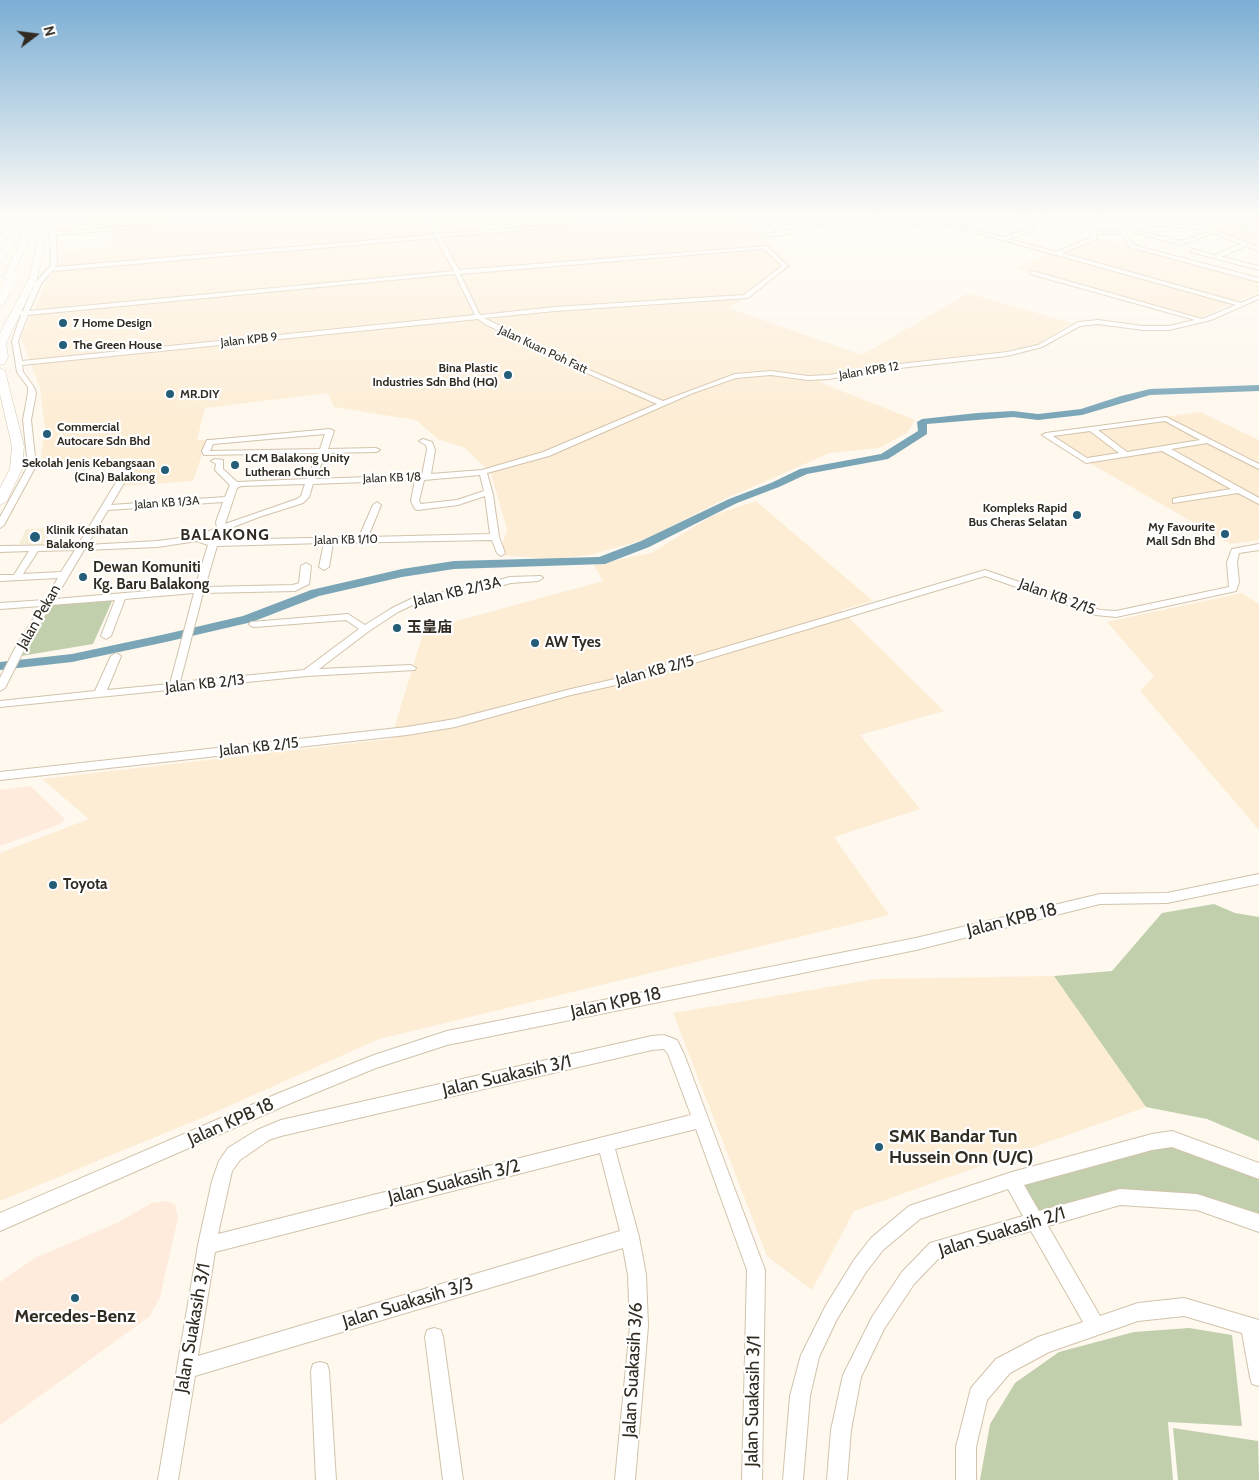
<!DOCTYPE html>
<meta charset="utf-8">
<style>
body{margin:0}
#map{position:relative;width:1259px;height:1480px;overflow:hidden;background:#fef8ee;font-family:Cabin,sans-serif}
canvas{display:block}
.north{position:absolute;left:10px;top:10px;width:50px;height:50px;-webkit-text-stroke:4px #fff;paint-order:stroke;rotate:75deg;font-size:14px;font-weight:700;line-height:20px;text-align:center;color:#312b22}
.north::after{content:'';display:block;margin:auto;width:18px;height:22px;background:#312b22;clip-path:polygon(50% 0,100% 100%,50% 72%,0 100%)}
</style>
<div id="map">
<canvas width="1259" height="1480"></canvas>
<div class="north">N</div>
</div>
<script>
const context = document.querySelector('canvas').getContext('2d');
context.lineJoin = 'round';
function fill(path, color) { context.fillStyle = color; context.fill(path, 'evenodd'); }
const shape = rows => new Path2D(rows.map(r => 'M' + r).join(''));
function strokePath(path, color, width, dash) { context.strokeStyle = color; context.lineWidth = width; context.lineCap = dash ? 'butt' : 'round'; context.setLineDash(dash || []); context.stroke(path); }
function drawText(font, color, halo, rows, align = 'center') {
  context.font = font + ' Cabin,"Noto Sans SC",sans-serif'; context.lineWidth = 4.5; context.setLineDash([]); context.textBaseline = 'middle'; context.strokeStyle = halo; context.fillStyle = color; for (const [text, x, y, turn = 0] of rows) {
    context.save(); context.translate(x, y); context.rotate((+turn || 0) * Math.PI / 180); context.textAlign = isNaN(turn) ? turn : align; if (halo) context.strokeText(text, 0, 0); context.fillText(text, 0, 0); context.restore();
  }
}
fill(shape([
 [1194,212,1259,212,1259,221,1244,221,1259,229,1259,246,1208,228],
 [30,786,65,819,60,824,0,846,0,790],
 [166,1201,175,1204,178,1218,160,1297,150,1316,0,1425,0,1282,35,1258,119,1222,152,1203]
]), '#feebdb');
fill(shape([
 [93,212,732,212,790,263,789,268,729,308,862,355,968,293,1072,323,1036,345,1003,351,875,366,819,382,915,420,907,433,879,448,830,453,727,498,646,539,590,555,552,559,499,555,507,529,491,473,465,448,438,439,416,420,334,407,328,393,205,408,197,440,207,440,193,481,122,486,141,460,130,460,131,458,40,468,45,427,40,388,21,338,46,283,62,260,62,251,110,247,114,227,58,231,55,220,81,220,94,217],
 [1092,237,1259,281,1259,292,1193,320,1013,268],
 [1200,412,1259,440,1259,540,1231,544,1039,434],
 [756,501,873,601,841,610,944,711,860,735,920,809,834,837,889,915,379,1039,211,1114,0,1201,0,853,89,819,42,779,391,739,424,630,603,581,594,565,651,553,712,516],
 [1242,593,1259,604,1259,830,1140,691,1154,676,1107,622],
 [1054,976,1146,1107,854,1211,812,1290,767,1256,673,1013,876,979]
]), '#fdedd5');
fill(shape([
 [52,528,44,545,19,544,26,529]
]), '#f7eed9');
fill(shape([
 [113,599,93,644,21,656,51,605],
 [1214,904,1235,913,1259,917,1259,1141,1207,1119,1146,1107,1054,976,1112,971,1162,913],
 [1173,1144,1259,1176,1259,1216,1197,1195,1037,1214,1021,1184,1155,1147],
 [1189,1328,1232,1335,1242,1426,1168,1422,1173,1480,980,1480,990,1424,1015,1383,1059,1352,1134,1332],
 [1173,1428,1258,1441,1259,1480,1178,1480]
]), '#c1cfad');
fill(shape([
 [1259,385,1259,391,1150,395,1082,415,1038,420,1013,417,927,424,927,434,888,459,807,474,779,487,737,503,649,547,605,564,454,569,402,577,319,596,252,622,166,642,72,662,0,670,0,662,72,654,166,634,243,616,311,590,402,569,454,561,599,557,641,541,729,499,771,483,800,469,881,454,918,431,917,422,922,419,977,413,1013,411,1038,414,1081,409,1121,396,1150,389,1259,385]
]), '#79a5b7');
const minor = shape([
 [0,212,3,212,7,223,0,234,1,223,0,212],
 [79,212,84,212,89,216,79,220,53,221,51,226,55,232,306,212,321,212,56,235,57,265,55,267,434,235,422,212,426,212,439,234,721,212,719,213,441,237,459,270,767,246,788,266,748,298,555,311,484,318,577,365,663,401,735,374,771,371,808,376,829,375,882,366,1007,352,1038,345,1078,322,1098,320,1143,326,1169,326,1195,320,1030,274,1032,271,1202,319,1236,305,938,222,926,222,897,230,894,228,926,219,938,220,1003,237,1035,227,1035,229,1009,239,1056,252,1092,237,1082,217,1007,213,1005,212,1102,215,1104,217,1087,217,1094,231,1120,231,1109,212,1113,212,1115,215,1165,217,1167,219,1117,218,1133,244,1137,246,1259,278,1259,282,1133,248,1129,246,1122,234,1095,234,1097,239,1062,253,1241,303,1259,295,1259,299,1211,320,1169,330,1143,330,1098,324,1080,326,1042,347,1007,356,882,370,829,379,808,380,771,375,736,378,693,393,549,456,487,473,493,495,499,537,505,553,501,556,497,553,492,540,333,543,329,567,324,570,319,567,324,543,217,546,205,587,293,585,299,583,301,566,306,563,311,566,309,584,295,591,203,593,180,682,304,670,359,629,346,620,254,627,251,626,249,624,251,622,348,614,365,625,392,608,415,597,484,584,510,577,541,576,543,578,538,581,511,583,485,590,421,601,398,612,369,631,319,669,411,665,416,668,415,670,307,676,0,707,0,701,95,691,111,656,116,653,121,656,107,690,170,684,194,593,125,599,111,636,106,639,101,636,115,600,51,605,24,650,5,688,0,691,0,678,14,650,41,606,0,609,0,603,45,600,58,578,0,581,0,575,14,575,29,551,0,552,0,546,78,545,129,461,136,463,111,505,225,497,230,485,215,470,216,464,211,461,215,459,223,460,223,469,237,482,307,479,318,453,204,455,202,451,207,440,210,440,330,429,334,431,328,449,376,448,380,450,376,452,326,453,315,479,422,475,427,450,426,445,419,441,423,439,432,442,435,450,431,474,482,470,543,452,657,404,573,367,485,324,478,319,22,365,23,372,34,387,36,393,31,420,36,466,4,525,0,528,0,517,28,466,23,420,28,393,28,387,17,372,12,341,21,315,14,316,11,314,23,311,35,283,51,265,50,234,45,226,48,221,41,221,25,215,27,214,43,218,78,218,83,216,79,212],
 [436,238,454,271,29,311,41,284,52,271,436,238],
 [761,249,764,249,782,266,744,295,555,307,480,315,460,274,761,249],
 [455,274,475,315,22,361,18,341,28,315,455,274],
 [325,434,320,449,210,451,213,444,325,434],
 [480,475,484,491,457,500,421,504,419,501,424,480,480,475],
 [415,480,411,501,415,509,418,510,458,505,485,496,490,534,368,537,381,505,377,502,373,505,359,537,213,540,205,538,259,517,303,503,309,497,313,484,415,480],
 [305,484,301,496,297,499,225,524,237,488,241,486,305,484],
 [223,502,216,522,217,528,196,536,157,541,87,545,108,510,223,502],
 [197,541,208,545,195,587,55,599,84,550,157,547,197,541],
 [75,550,61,572,23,574,38,551,75,550],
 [756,212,761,212,783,231,801,227,785,212,790,212,806,225,860,212,887,214,901,212,887,216,865,213,782,235,766,237,764,234,778,232,756,212],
 [1187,212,1191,212,1196,217,1259,219,1259,221,1199,220,1206,227,1259,247,1259,251,1246,246,1221,257,1259,266,1259,270,1191,252,1193,249,1215,255,1241,244,1213,233,1181,245,1132,232,1135,230,1181,241,1209,232,1203,229,1144,225,1147,223,1200,226,1187,212],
 [1234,223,1259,229,1259,233,1234,225,1234,223],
 [1166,417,1259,464,1259,469,1207,443,1171,449,1259,498,1259,504,1238,493,1173,503,1173,499,1176,498,1231,489,1162,451,1086,463,1042,435,1046,433,1166,417],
 [1165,421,1200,440,1127,452,1098,430,1165,421],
 [1090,431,1119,453,1087,458,1053,436,1090,431],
 [1259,544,1259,550,1239,553,1237,562,1239,582,1236,591,1116,617,1096,615,985,576,634,681,571,695,455,727,407,735,0,780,0,772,407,727,455,719,571,689,628,676,985,570,1100,610,1116,611,1229,587,1227,562,1232,549,1259,544],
 [1259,874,1259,884,1167,903,1100,904,916,950,447,1045,376,1068,291,1103,0,1231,0,1213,279,1093,374,1055,447,1031,916,938,1100,894,1167,893,1259,874],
 [664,1035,677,1040,684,1054,765,1270,762,1480,742,1480,747,1270,696,1129,615,1149,639,1237,646,1275,648,1326,635,1480,615,1480,630,1326,628,1275,623,1248,195,1376,178,1480,158,1480,198,1245,212,1181,219,1161,228,1148,257,1130,281,1120,652,1036,664,1035],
 [664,1049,668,1054,691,1115,218,1234,232,1171,240,1160,269,1140,281,1136,652,1050,664,1049],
 [600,1153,620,1231,198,1356,215,1252,600,1153],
 [1172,1131,1259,1163,1259,1179,1172,1147,1152,1150,1024,1185,1039,1211,1120,1189,1197,1194,1259,1214,1259,1232,1197,1210,1120,1205,1048,1226,1100,1316,1138,1303,1184,1298,1259,1320,1259,1386,1252,1384,1250,1377,1242,1333,1184,1316,1138,1321,1049,1352,1010,1373,987,1400,976,1447,976,1480,956,1480,956,1447,971,1388,996,1359,1038,1337,1083,1322,1031,1231,941,1256,914,1284,884,1329,861,1377,851,1430,847,1480,827,1480,831,1430,843,1375,872,1317,902,1272,930,1243,1023,1216,1008,1189,920,1219,883,1250,866,1272,837,1319,819,1357,810,1396,803,1480,783,1480,790,1396,801,1355,825,1307,854,1260,871,1238,909,1206,915,1204,1012,1172,1152,1134,1172,1131],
 [434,1328,441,1330,443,1337,463,1480,443,1480,425,1337,427,1330,434,1328],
 [320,1362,327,1364,329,1371,336,1480,316,1480,311,1371,313,1364,320,1362]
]);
const highway = shape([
 [11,212,19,212,26,220,29,236,28,243,11,277,7,280,3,277,20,243,21,236,19,222,11,212],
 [30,229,36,229,43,235,44,250,37,279,6,343,8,357,4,364,0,365,0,333,29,279,36,250,35,236,30,233,30,229],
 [13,230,20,232,14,246,3,261,0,262,0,253,13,230],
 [5,290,10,293,3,305,0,306,0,294,5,290],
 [0,368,5,371,24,446,22,469,7,501,0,505,0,488,10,469,12,446,0,394,0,368]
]);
strokePath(minor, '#d2c3ac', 2);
strokePath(highway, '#d2c3ac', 1);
fill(minor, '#fff');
fill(highway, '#fff');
const highwayBridge = shape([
 [5,293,14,276]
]);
strokePath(highwayBridge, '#d2c3ac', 9, []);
strokePath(highwayBridge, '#fff', 9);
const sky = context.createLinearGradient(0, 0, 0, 419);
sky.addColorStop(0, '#7baed4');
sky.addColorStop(0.51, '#fffcf7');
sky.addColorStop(1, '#fffcf700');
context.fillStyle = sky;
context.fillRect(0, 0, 1259, 419);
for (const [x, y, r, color] of [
 [63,323,5,"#245d77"],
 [63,345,5,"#245d77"],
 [508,375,5,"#245d77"],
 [170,394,5,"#245d77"],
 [47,434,5,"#245d77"],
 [235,465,5,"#245d77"],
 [165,470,5,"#245d77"],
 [1077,515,5,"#245d77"],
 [1225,534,5,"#245d77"],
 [35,537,6,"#245d77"],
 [83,577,5,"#245d77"],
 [397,628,5,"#245d77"],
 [535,643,5,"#245d77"],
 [53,885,5,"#245d77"],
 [879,1147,5,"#245d77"],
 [75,1298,5,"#245d77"]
]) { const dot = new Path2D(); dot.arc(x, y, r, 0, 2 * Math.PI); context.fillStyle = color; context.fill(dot); strokePath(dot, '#fff', 2); }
drawText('bold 12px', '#312b22', '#fff', [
 ["7 Home Design",73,323],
 ["The Green House",73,345],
 ["Bina Plastic",498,368,"right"],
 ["Industries Sdn Bhd (HQ)",498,382,"right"],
 ["MR.DIY",180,394],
 ["Commercial",57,427],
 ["Autocare Sdn Bhd",57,441],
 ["LCM Balakong Unity",245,458],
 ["Lutheran Church",245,472],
 ["Sekolah Jenis Kebangsaan",155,463,"right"],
 ["(Cina) Balakong",155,477,"right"],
 ["Kompleks Rapid",1067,508,"right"],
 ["Bus Cheras Selatan",1067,522,"right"],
 ["My Favourite",1215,527,"right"],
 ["Mall Sdn Bhd",1215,541,"right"],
 ["Klinik Kesihatan",46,530],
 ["Balakong",46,544]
], 'left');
drawText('12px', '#312b22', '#fff', [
 ["Jalan KPB 9",249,340,-6],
 ["Jalan Kuan Poh Fatt",543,350,25],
 ["Jalan KPB 12",869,371,-9],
 ["Jalan KB 1/8",392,478,-2],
 ["Jalan KB 1/3A",167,503,-4],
 ["Jalan KB 1/10",346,540,-1]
]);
drawText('bold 15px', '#312b22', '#fff', [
 ["Dewan Komuniti",93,568],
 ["Kg. Baru Balakong",93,585],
 ["玉皇庙",407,628],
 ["AW Tyes",545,643],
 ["Toyota",63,885]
], 'left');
drawText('15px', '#312b22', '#fff', [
 ["Jalan KB 2/13A",457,592,-13],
 ["Jalan KB 2/15",1057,597,20],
 ["Jalan Pekan",39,617,-60],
 ["Jalan KB 2/15",655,671,-15],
 ["Jalan KB 2/13",205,684,-6],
 ["Jalan KB 2/15",259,747,-6]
]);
context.letterSpacing = '1px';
drawText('bold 16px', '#312b22', '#fff', [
 ["BALAKONG",225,535]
]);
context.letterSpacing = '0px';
drawText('18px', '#312b22', '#fff', [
 ["Jalan KPB 18",1012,920,-14],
 ["Jalan KPB 18",616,1003,-12],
 ["Jalan Suakasih 3/1",507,1076,-13],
 ["Jalan KPB 18",231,1122,-24],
 ["Jalan Suakasih 3/2",454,1182,-14],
 ["Jalan Suakasih 2/1",1002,1232,-17],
 ["Jalan Suakasih 3/3",408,1303,-17],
 ["Jalan Suakasih 3/1",193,1328,-80],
 ["Jalan Suakasih 3/6",633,1370,-87],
 ["Jalan Suakasih 3/1",753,1401,-89]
]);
drawText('bold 18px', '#312b22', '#fff', [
 ["SMK Bandar Tun",889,1137],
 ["Hussein Onn (U/C)",889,1158],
 ["Mercedes-Benz",75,1317,"center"]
], 'left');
</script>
